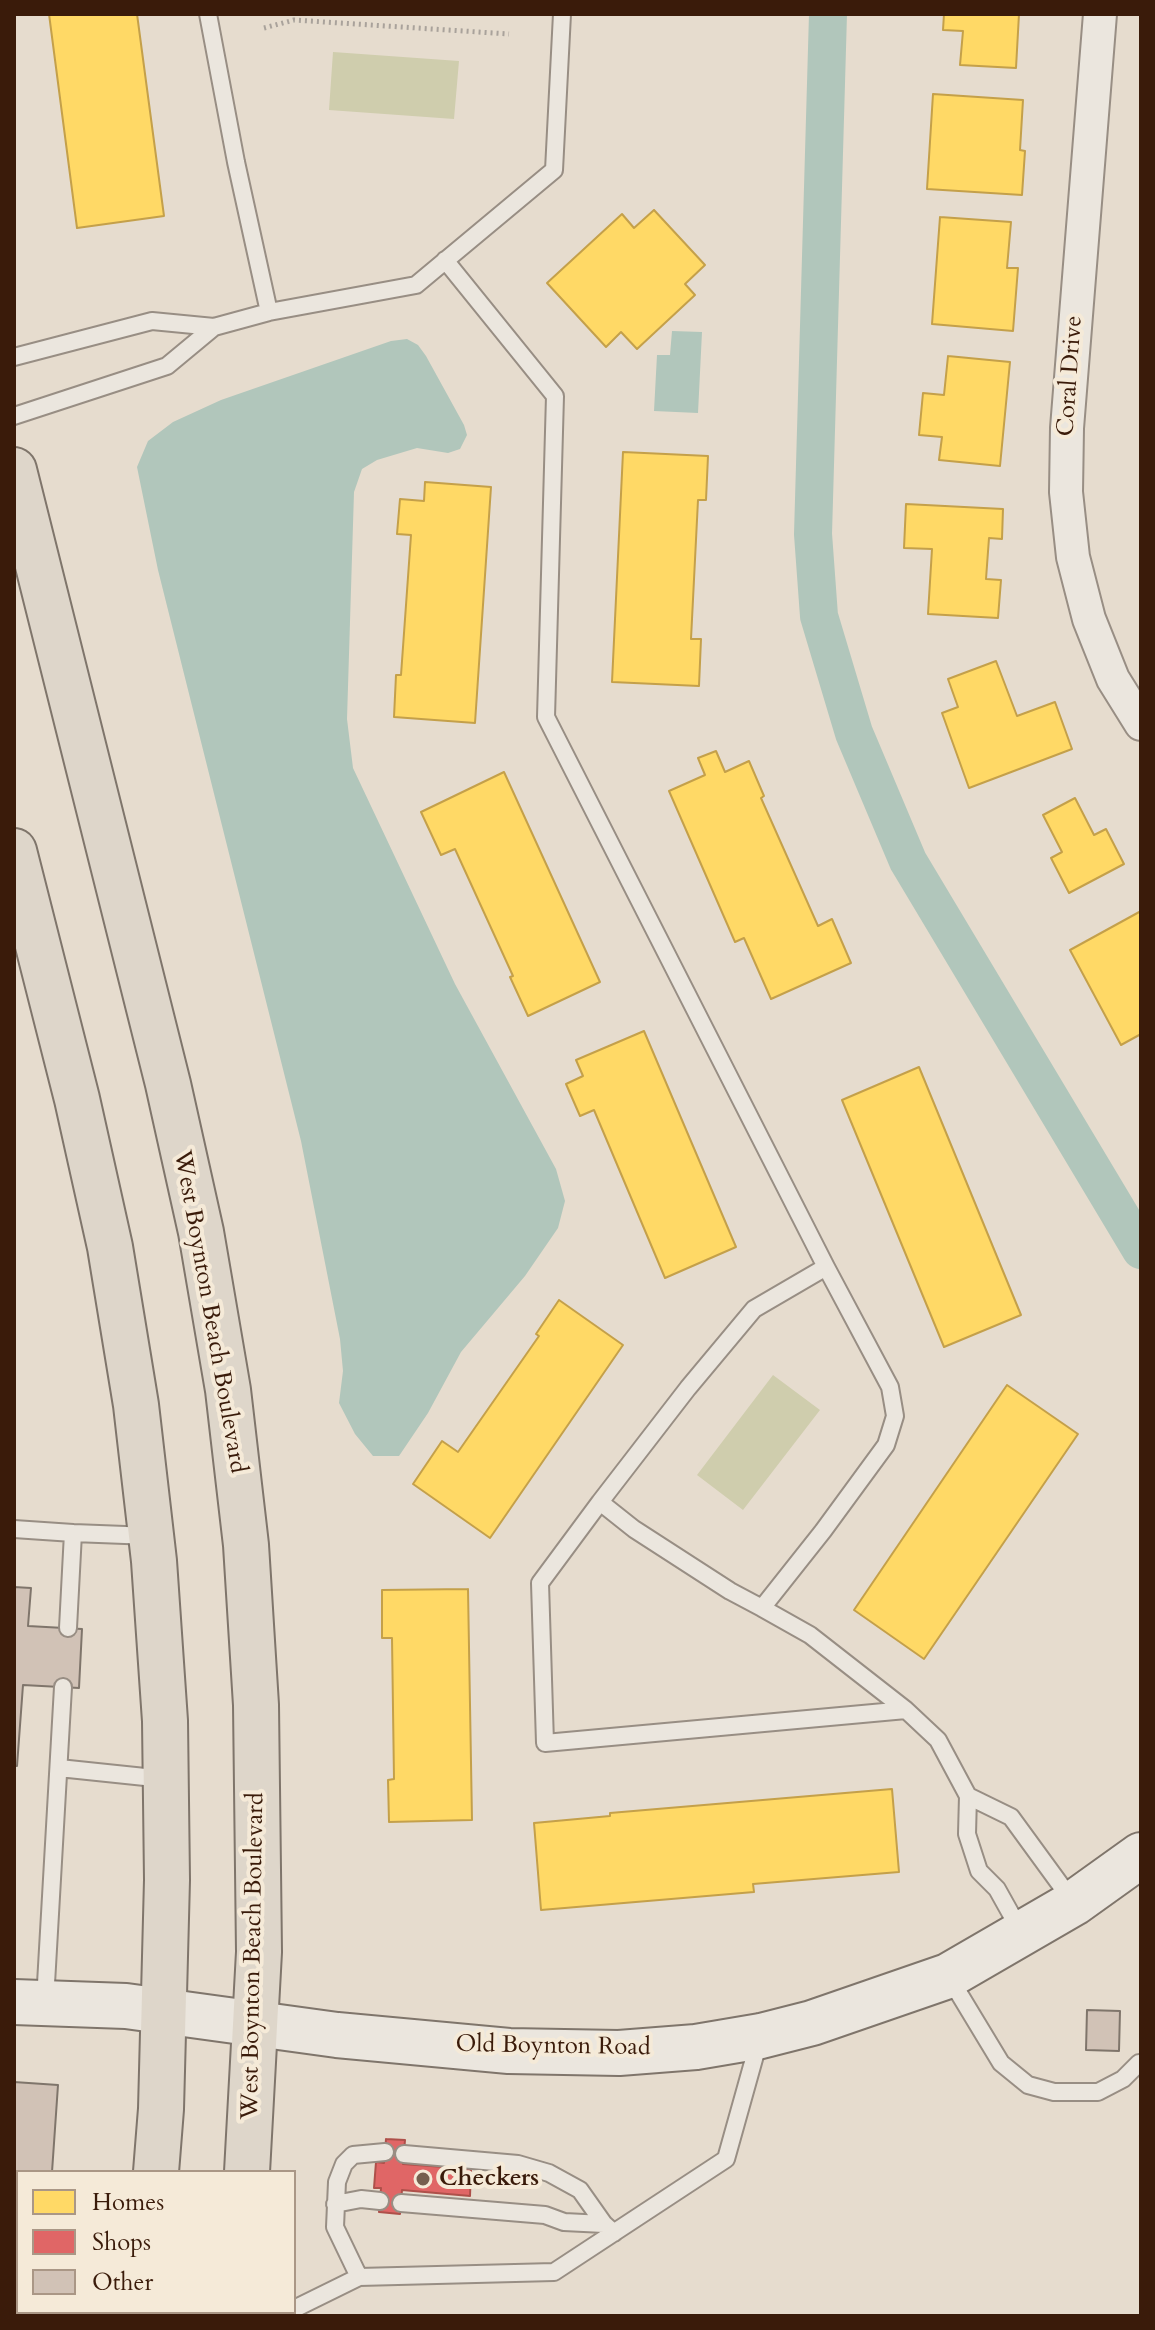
<!DOCTYPE html>
<style>
body{margin:0}
#map{position:relative;width:1155px;height:2330px;overflow:hidden;background:#e6dcce;font-family:Cardo,serif}
canvas{display:block}
.frame{position:absolute;inset:0;border:16px solid #3a1b0a;pointer-events:none}
.legend{position:absolute;left:16px;top:2170px;width:280px;height:144px;box-sizing:border-box;background:#f5ead8;border:2px solid #aa9786;margin:0;padding:10px 14px;list-style:none;font-size:24px;color:#3a1b0a}
.legend li{display:flex;align-items:center;gap:16px;height:40px}
.legend b{width:40px;border:2px solid #aa9786}
</style>
<div id="map">
<canvas width="1155" height="2330"></canvas>
<div class="frame"></div>
<ul class="legend">
<li><b style="height:22px;background:#ffd966"></b>Homes</li>
<li><b style="height:22px;background:#e06666"></b>Shops</li>
<li><b style="height:22px;background:#d1c2b6"></b>Other</li>
</ul>
</div>
<script>
const context = document.querySelector('canvas').getContext('2d');
context.lineJoin = 'round';
function fill(path, color) { context.fillStyle = color; context.fill(path, 'evenodd'); }
const shape = rows => new Path2D(rows.map(r => 'M' + r).join(''));
function strokePath(path, color, width, dash) { context.strokeStyle = color; context.lineWidth = width; context.lineCap = dash ? 'butt' : 'round'; context.setLineDash(dash || []); context.stroke(path); }
function drawText(font, color, halo, rows, align = 'center') {
  context.font = font + ' Cardo,serif'; context.lineWidth = 8; context.setLineDash([]); context.textBaseline = 'middle'; context.strokeStyle = halo; context.fillStyle = color; for (const [text, x, y, turn = 0] of rows) {
    context.save(); context.translate(x, y); context.rotate((+turn || 0) * Math.PI / 180); context.textAlign = isNaN(turn) ? turn : align; if (halo) context.strokeText(text, 0, 0); context.fillText(text, 0, 0); context.restore();
  }
}
fill(shape([
 [333,52,459,61,454,119,329,110],
 [773,1375,820,1410,743,1510,697,1475]
]), '#cfcdad');
fill(shape([
 [672,331,702,332,698,413,654,411,657,355,670,355],
 [407,339,418,345,426,356,464,425,467,435,460,449,448,453,417,448,377,460,362,469,354,492,347,719,353,768,455,984,556,1169,565,1201,558,1228,525,1276,461,1352,428,1413,399,1456,373,1456,355,1434,339,1403,343,1371,340,1339,301,1141,158,570,137,467,148,441,173,422,221,400,391,341]
]), '#b1c6bb');
const homes = shape([
 [49,14,137,14,164,216,77,228,49,14],
 [944,14,1019,14,1016,68,960,65,963,31,943,30,944,14],
 [933,94,1023,100,1020,150,1025,151,1022,195,927,189,933,94],
 [654,210,705,265,685,284,695,295,637,349,621,332,606,347,547,283,622,214,634,228,654,210],
 [940,217,1011,222,1007,268,1018,268,1013,331,932,324,940,217],
 [948,356,1010,362,1000,466,939,460,942,437,919,435,923,393,944,395,948,356],
 [623,452,708,456,706,500,698,500,691,639,701,639,699,686,612,682,623,452],
 [425,482,491,487,475,723,394,717,396,675,401,675,411,535,397,534,400,499,424,501,425,482],
 [906,504,1003,509,1002,539,989,538,986,579,1001,580,998,618,928,614,932,549,904,548,906,504],
 [996,661,1017,716,1055,702,1072,749,969,788,942,713,958,707,948,679,996,661],
 [716,751,725,772,749,761,764,796,761,798,818,926,832,919,851,963,771,999,744,938,735,942,669,791,705,775,698,758,716,751],
 [504,772,600,982,528,1016,510,977,513,976,455,849,441,855,421,812,504,772],
 [1075,798,1094,835,1106,829,1124,864,1069,893,1051,858,1062,852,1043,815,1075,798],
 [1141,911,1141,1034,1121,1045,1070,950,1141,911],
 [644,1031,736,1247,665,1278,594,1110,580,1116,566,1084,583,1076,576,1060,644,1031],
 [919,1067,1021,1315,944,1347,842,1100,919,1067],
 [559,1300,623,1345,490,1538,413,1484,442,1441,458,1452,539,1336,536,1334,559,1300],
 [1007,1385,1078,1434,924,1659,854,1610,1007,1385],
 [468,1589,472,1820,389,1822,388,1780,394,1779,392,1638,382,1638,382,1590,468,1589],
 [892,1789,899,1872,753,1884,754,1892,541,1910,534,1823,610,1816,610,1813,892,1789]
]);
fill(homes, '#ffd966');
strokePath(homes, '#c4a04a', 2);
const shops = shape([
 [386,2139,405,2140,403,2164,471,2169,470,2196,402,2190,400,2214,379,2212,381,2188,374,2188,376,2162,384,2163,386,2139]
]);
fill(shops, '#e06666');
strokePath(shops, '#ae504a', 2);
strokePath(shape([
 [828,14,813,534,819,616,854,733,908,861,1141,1250]
]), '#b1c6bb', 38);
const building = shape([
 [14,1587,31,1588,28,1626,82,1629,79,1688,23,1685,17,1766,14,1766,14,1587],
 [1087,2010,1120,2011,1119,2051,1086,2050,1087,2010],
 [14,2082,58,2085,52,2172,18,2172,18,2214,14,2214,14,2082]
]);
fill(building, '#d1c2b6');
strokePath(building, '#7f756b', 2);
const lane = shape([
 [208,14,236,162,269,312],
 [445,260,555,396,546,717,826,1267,890,1387,895,1416,886,1445,823,1531,762,1608,730,1591,634,1529,600,1502,688,1388,754,1309,826,1267],
 [214,327,269,312,416,285,554,170,562,14],
 [14,357,152,321,214,327,167,366,14,416],
 [600,1502,540,1583,545,1743,906,1710,938,1740,968,1796,967,1834,979,1871,997,1889,1021,1932],
 [14,1529,73,1533,68,1628],
 [73,1533,151,1536],
 [762,1608,810,1635,906,1710],
 [59,1768,164,1779],
 [968,1796,1011,1817,1073,1902],
 [949,1977,1001,2063,1028,2085,1054,2092,1098,2092,1123,2079,1139,2063],
 [45,2001,63,1687],
 [404,2154,518,2164,549,2173,580,2190,604,2224,614,2233],
 [401,2203,545,2215,564,2222,604,2224],
 [335,2204,361,2199,380,2201],
 [14,2268,18,2268],
 [359,2277,335,2227,337,2182,344,2164,353,2155,385,2152],
 [294,2309,359,2277,554,2272,726,2159,759,2041],
 [50,2316,50,2312],
 [278,2316,287,2312]
]);
const street = shape([
 [1100,14,1067,428,1066,492,1073,557,1089,619,1113,679,1141,724]
]);
const secondary = shape([
 [14,2002,126,2006,337,2035,509,2051,619,2053,696,2047,761,2036,812,2023,948,1976,1074,1903,1141,1855]
]);
const primary = shape([
 [14,470,168,1084,201,1232,228,1390,246,1545,256,1705,259,1952,247,2172],
 [14,851,77,1099,110,1247,136,1405,154,1561,165,1721,167,1880,161,2109,156,2172],
 [145,2316,145,2312],
 [237,2316,237,2312]
]);
strokePath(lane, '#988e84', 20);
strokePath(street, '#988e84', 36);
strokePath(secondary, '#7f756b', 48);
strokePath(primary, '#7f756b', 48);
strokePath(shape([
 [264,28,294,20,509,34]
]), '#a9a29b', 5, [2, 4]);
strokePath(lane, '#ebe6de', 16);
strokePath(street, '#ebe6de', 32);
strokePath(secondary, '#ebe6de', 44);
strokePath(primary, '#ded6ca', 44);
for (const [x, y, r, color] of [
 [423,2179,8,"#765f4f"]
]) { const dot = new Path2D(); dot.arc(x, y, r, 0, 2 * Math.PI); context.fillStyle = color; context.fill(dot); strokePath(dot, '#f5ead8', 3); }
drawText('24px', '#3a1b0a', '#f5ead8', [
 ["Coral Drive",1071,376,-86],
 ["West Boynton Beach Boulevard",209,1312,80],
 ["West Boynton Beach Boulevard",254,1956,-89],
 ["Old Boynton Road",553,2047,1]
]);
drawText('bold 24px', '#3a1b0a', '#f5ead8', [
 ["Checkers",439,2179]
], 'left');
</script>
